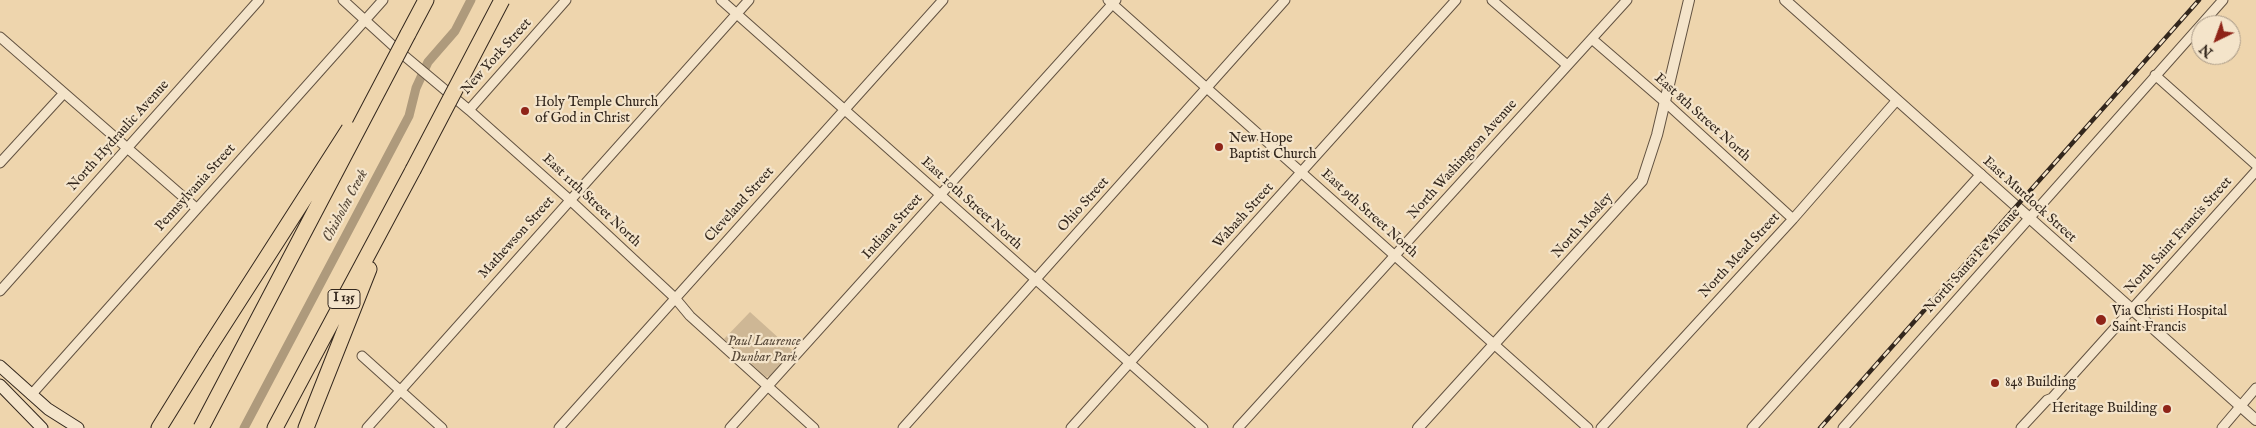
<!DOCTYPE html>
<style>
body{margin:0}
#map{position:relative;width:2256px;height:428px;overflow:hidden;background:#eed5ad;font-family:"IM FELL English",serif}
canvas{display:block}
.north{position:absolute;left:2191px;top:15px;width:50px;height:50px;box-sizing:border-box;background:#f4e4ca;border:1px solid #a79885;border-radius:50%;rotate:222deg;font-size:14px;font-weight:700;line-height:20px;text-align:center;color:#33271d}
.north::after{content:'';display:block;margin:auto;width:18px;height:22px;background:#8f2418;clip-path:polygon(50% 0,100% 100%,50% 72%,0 100%)}
</style>
<div id="map">
<canvas width="2256" height="428"></canvas>
<div class="north">N</div>
</div>
<script>
const context = document.querySelector('canvas').getContext('2d');
context.lineJoin = 'round';
function fill(path, color) { context.fillStyle = color; context.fill(path, 'evenodd'); }
const shape = rows => new Path2D(rows.map(r => 'M' + r).join(''));
function strokePath(path, color, width, dash) { context.strokeStyle = color; context.lineWidth = width; context.lineCap = dash ? 'butt' : 'round'; context.setLineDash(dash || []); context.stroke(path); }
function drawText(font, color, halo, rows, align = 'center') {
  context.font = font + ' "IM FELL English",serif'; context.lineWidth = 4.5; context.setLineDash([]); context.textBaseline = 'middle'; context.strokeStyle = halo; context.fillStyle = color; for (const [text, x, y, turn = 0] of rows) {
    context.save(); context.translate(x, y); context.rotate((+turn || 0) * Math.PI / 180); context.textAlign = isNaN(turn) ? turn : align; if (halo) context.strokeText(text, 0, 0); context.fillText(text, 0, 0); context.restore();
  }
}
fill(shape([
 [750,312,792,350,770,376,766,377,724,339]
]), '#ceb795');
strokePath(shape([
 [244,428,409,116,416,88,428,62,455,31,471,0]
]), '#ae9a7c', 9);
const minor = shape([
 [343,0,401,53,469,110,570,200,675,298,690,316,814,428],
 [721,0,1203,428],
 [1108,0,1588,428],
 [1492,0,1567,65],
 [0,37,196,208],
 [1592,39,1665,102,1793,219],
 [2155,75,2256,165],
 [469,110,566,0],
 [0,163,64,93],
 [0,291,259,0],
 [362,356,442,428],
 [31,395,383,0],
 [367,428,749,0],
 [559,428,943,0],
 [730,428,1116,0],
 [903,428,1285,0],
 [1071,428,1456,0],
 [1238,428,1627,0],
 [1601,428,1793,219,1897,100],
 [1752,428,1981,174],
 [1843,428,2223,0],
 [2021,428,2047,400,2052,398,2256,171],
 [2222,428,2256,388]
]);
const tertiary = shape([
 [1785,0,2256,420],
 [1418,428,1642,181,1657,135,1689,0]
]);
const secondary = shape([
 [0,366,48,409,78,428],
 [0,385,42,428]
]);
const motorway = shape([
 [408,34,426,0],
 [159,428,206,352],
 [275,428,413,170],
 [306,428,369,269]
]);
strokePath(minor, '#625241', 11);
strokePath(tertiary, '#625241', 12);
strokePath(secondary, '#33271d', 13);
strokePath(motorway, '#33271d', 17);
strokePath(minor, '#f4e4ca', 9);
strokePath(tertiary, '#f4e4ca', 10);
strokePath(secondary, '#f4e4ca', 11);
strokePath(motorway, '#eed5ad', 15);
const rail = shape([
 [1820,428,2199,0]
]);
strokePath(rail, '#33271d', 4.5);
strokePath(rail, '#f4e4ca', 2.5, [8]);
const motorwayBridge = shape([
 [413,170,502,0],
 [206,352,349,129],
 [201,428,408,34]
]);
strokePath(motorwayBridge, '#33271d', 17, []);
strokePath(motorwayBridge, '#eed5ad', 15);
for (const [x, y, r, color] of [
 [525,111,5,"#8f2418"],
 [1219,147,5,"#8f2418"],
 [2101,320,6,"#8f2418"],
 [1995,383,5,"#8f2418"],
 [2167,409,5,"#8f2418"]
]) { const dot = new Path2D(); dot.arc(x, y, r, 0, 2 * Math.PI); context.fillStyle = color; context.fill(dot); strokePath(dot, '#f4e4ca', 2); }
for (const [x, y, w] of [
 [344,299,32]
]) { const box = new Path2D(); box.roundRect(x - w / 2, y - 9.5, w, 19, 4); context.fillStyle = '#f4e4ca'; context.fill(box); strokePath(box, '#33271d', 1); }
drawText('bold 12px', '#33271d', null, [
 ["I 135",344,299]
]);
drawText('14px', '#33271d', '#f4e4ca', [
 ["New York Street",497,57,-48],
 ["East 8th Street North",1702,118,42],
 ["North Hydraulic Avenue",119,136,-48],
 ["North Washington Avenue",1463,160,-48],
 ["Pennsylvania Street",196,188,-48],
 ["East Murdock Street",2029,200,42],
 ["East 11th Street North",591,201,43],
 ["East 10th Street North",971,204,42],
 ["Cleveland Street",740,205,-48],
 ["Ohio Street",1084,205,-48],
 ["East 9th Street North",1369,214,42],
 ["Wabash Street",1244,216,-48],
 ["North Mosley",1583,226,-48],
 ["Indiana Street",893,227,-48],
 ["North Saint Francis Street",2179,236,-48],
 ["Mathewson Street",517,238,-48],
 ["North Mead Street",1740,256,-47],
 ["North Santa Fe Avenue",1973,261,-48]
]);
drawText('14px', '#33271d', '#f4e4ca', [
 ["Holy Temple Church",535,103],
 ["of God in Christ",535,119],
 ["New Hope",1229,139],
 ["Baptist Church",1229,155],
 ["Via Christi Hospital",2112,312],
 ["Saint Francis",2112,328],
 ["848 Building",2005,383],
 ["Heritage Building",2157,409,"right"]
], 'left');
drawText('italic 14px', '#5a4b3b', '#f4e4ca', [
 ["Paul Laurence",764,342],
 ["Dunbar Park",764,358]
]);
drawText('italic 15px', '#584a3a', '#f4e4ca', [
 ["Chisholm Creek",346,206,-62]
]);
</script>
